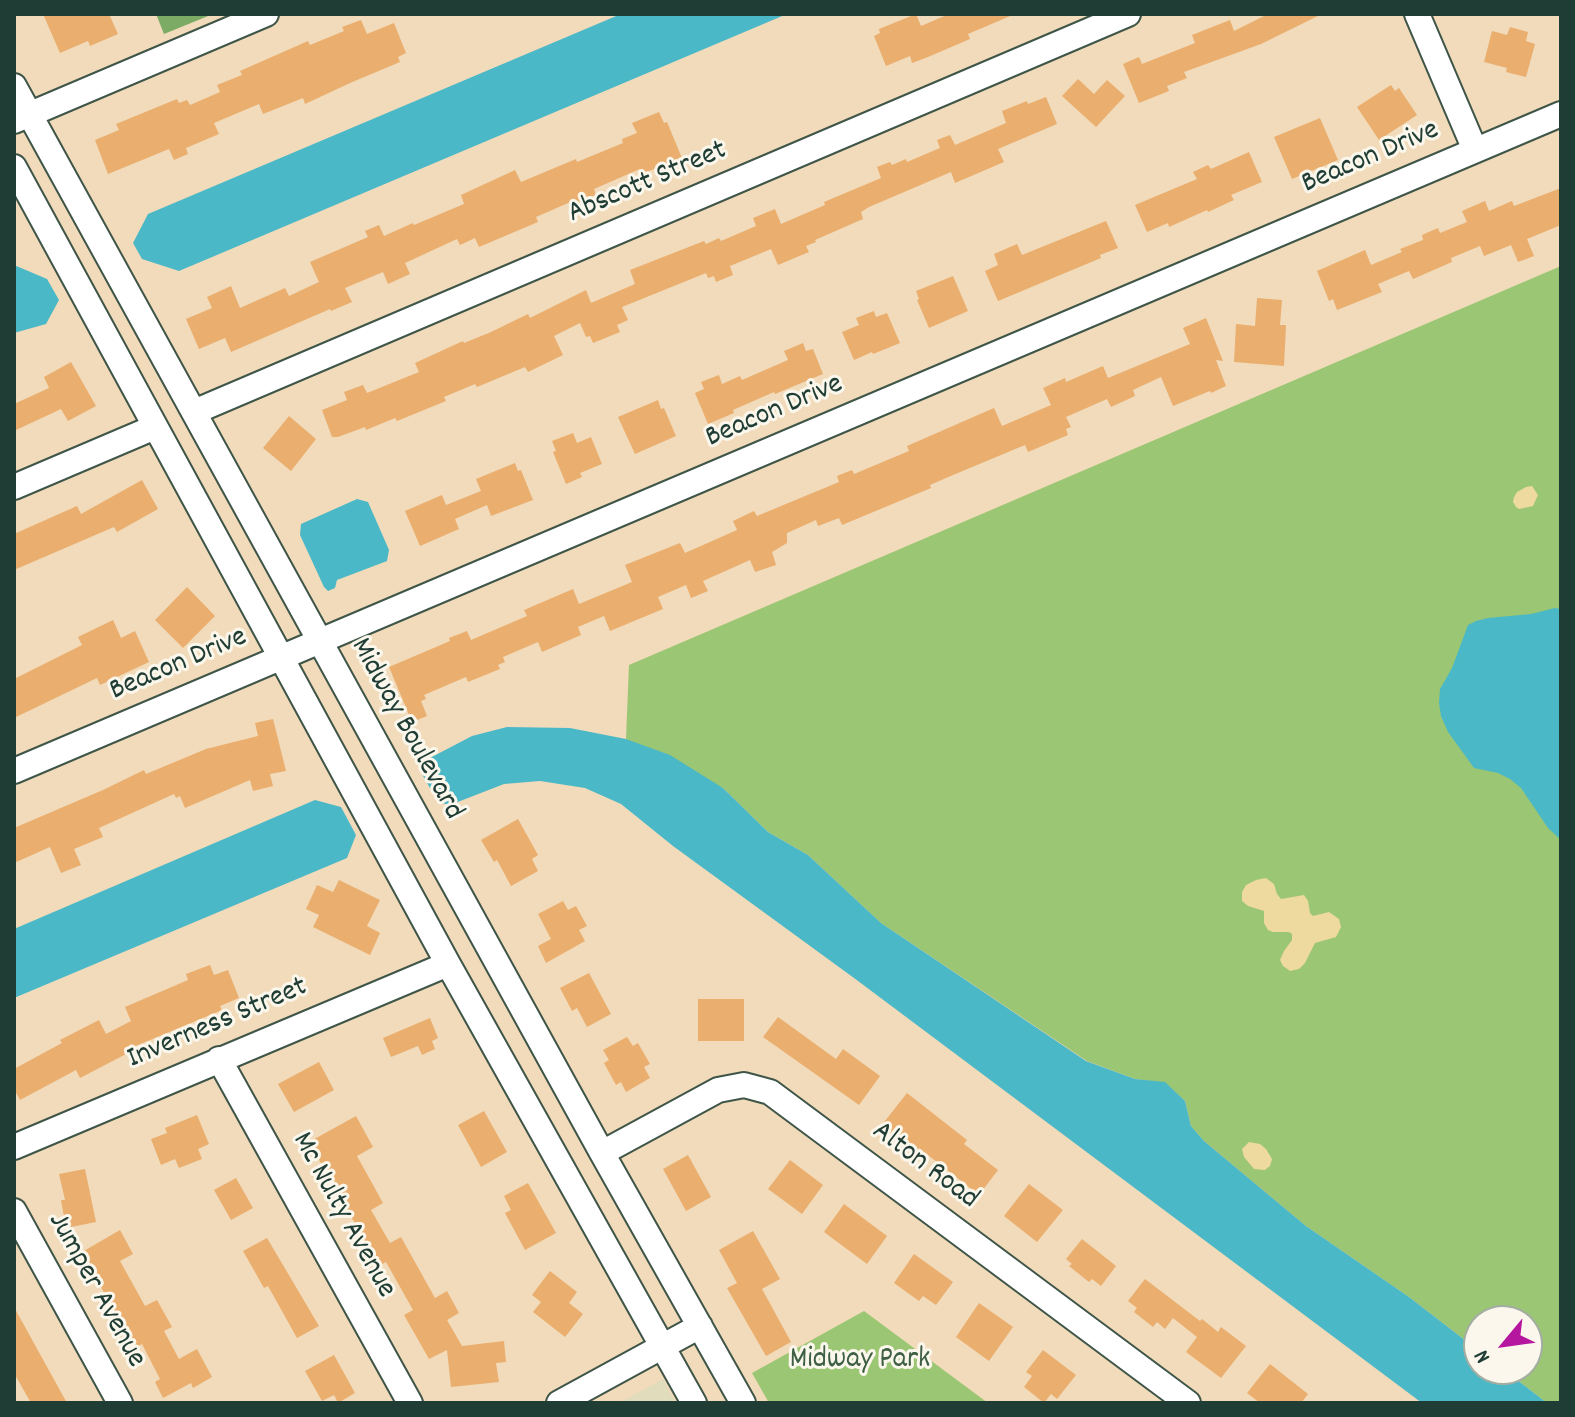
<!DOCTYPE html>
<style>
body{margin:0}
#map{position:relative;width:1575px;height:1417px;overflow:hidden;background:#f1dbba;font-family:Dekko,sans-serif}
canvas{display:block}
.frame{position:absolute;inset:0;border:16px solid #1f3d34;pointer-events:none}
.north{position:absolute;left:1463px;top:1305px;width:80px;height:80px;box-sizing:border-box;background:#fbf7ec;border:2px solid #a3ada2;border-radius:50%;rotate:241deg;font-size:22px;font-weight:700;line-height:32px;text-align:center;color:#1f3d34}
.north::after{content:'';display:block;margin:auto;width:28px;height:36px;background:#b5179e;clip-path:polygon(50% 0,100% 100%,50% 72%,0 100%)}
</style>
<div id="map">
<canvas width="1575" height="1417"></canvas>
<div class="frame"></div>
<div class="north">N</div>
</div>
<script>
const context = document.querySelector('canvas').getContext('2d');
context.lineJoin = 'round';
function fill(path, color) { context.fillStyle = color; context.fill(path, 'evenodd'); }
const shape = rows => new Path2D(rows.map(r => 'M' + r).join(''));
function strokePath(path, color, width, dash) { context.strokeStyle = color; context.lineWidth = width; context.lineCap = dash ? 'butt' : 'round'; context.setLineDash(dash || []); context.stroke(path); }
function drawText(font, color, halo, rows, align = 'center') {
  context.font = font + ' Dekko,sans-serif'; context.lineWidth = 6; context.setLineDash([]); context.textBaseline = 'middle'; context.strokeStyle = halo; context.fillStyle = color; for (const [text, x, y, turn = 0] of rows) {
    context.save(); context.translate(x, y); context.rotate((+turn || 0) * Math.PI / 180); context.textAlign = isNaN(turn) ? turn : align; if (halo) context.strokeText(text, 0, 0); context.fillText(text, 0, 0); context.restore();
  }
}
fill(shape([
 [663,1379,676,1403,619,1403]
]), '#e1dcbb');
fill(shape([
 [1561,266,1561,1403,1547,1403,1503,1369,1527,1369,1527,1321,1479,1321,1479,1351,1409,1297,1306,1226,1204,1141,1191,1126,1185,1101,1165,1083,1135,1079,1087,1061,881,923,808,855,768,832,723,788,626,739,629,665],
 [864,1311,988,1403,769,1403,752,1373]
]), '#9bc673');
fill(shape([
 [156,14,213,14,164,34]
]), '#7cab65');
fill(shape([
 [1532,486,1538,495,1533,506,1519,509,1516,507,1513,502,1514,497,1517,492,1526,487],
 [1266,878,1274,884,1277,894,1281,899,1304,895,1308,901,1310,913,1313,916,1329,912,1339,919,1341,927,1336,937,1315,943,1305,963,1299,969,1290,971,1283,966,1280,960,1284,951,1292,940,1292,934,1289,932,1273,932,1268,930,1264,923,1264,911,1248,906,1242,901,1242,892,1246,885,1256,880],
 [1249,1142,1260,1144,1266,1149,1272,1159,1270,1166,1265,1170,1254,1169,1244,1157,1242,1149]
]), '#eeda9e');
fill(shape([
 [621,14,787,14,179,271,142,259,133,243,148,214],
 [14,265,47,279,59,300,46,324,14,333],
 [357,499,368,502,389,550,387,561,337,580,335,588,328,591,324,587,300,535,301,524],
 [1555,608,1561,609,1561,840,1548,828,1521,788,1510,779,1498,773,1474,768,1448,732,1441,716,1439,703,1440,689,1452,668,1468,625,1476,621,1488,618,1531,614],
 [507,727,570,728,626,739,670,755,723,788,768,832,808,855,881,923,1086,1061,1135,1079,1165,1082,1185,1101,1191,1126,1204,1141,1306,1226,1409,1297,1479,1351,1479,1369,1503,1369,1547,1403,1422,1403,854,978,673,846,621,804,585,788,540,781,504,784,450,805,438,802,422,774,428,759,472,736],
 [315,800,341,807,348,820,356,835,347,858,14,998,14,929]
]), '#4bb8c7');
fill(shape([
 [43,14,109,14,118,34,90,46,88,41,60,53],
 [916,14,921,26,949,14,1015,14,968,34,970,39,928,57,912,63,910,56,886,66,874,36,880,33,879,29],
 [1268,14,1322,14,1261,44,1184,72,1187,78,1167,86,1169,91,1139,103,1123,64,1139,57,1142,64,1195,43,1192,35,1230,20,1234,31],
 [361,20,367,34,394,23,406,53,398,57,400,62,350,83,305,104,303,98,263,114,259,104,214,123,219,134,186,148,188,154,174,160,169,149,108,174,95,140,119,130,116,124,177,99,179,103,187,100,190,105,220,92,217,85,242,75,240,71,308,41,310,45,344,31,342,27],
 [1510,27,1528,32,1526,41,1535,44,1526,77,1506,72,1507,68,1484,62,1492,31,1507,35],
 [1078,79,1094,94,1107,80,1125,96,1096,127,1062,96],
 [1391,85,1395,91,1399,88,1417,115,1379,140,1357,107],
 [1046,97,1057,124,998,149,1004,162,955,183,951,172,869,207,861,212,863,219,815,240,816,242,806,246,809,252,778,265,771,249,730,266,733,275,716,282,714,276,708,278,706,273,622,307,628,320,617,325,620,332,593,343,590,336,586,337,580,323,554,336,563,355,528,372,525,367,477,387,475,384,444,397,446,401,397,421,395,418,366,430,365,427,338,437,332,437,322,410,347,400,344,392,363,385,367,393,419,372,415,363,463,341,464,343,491,332,528,314,530,318,586,290,591,303,635,284,630,270,704,241,706,244,719,238,721,241,756,226,753,218,775,209,781,224,825,205,824,202,881,178,877,167,890,162,892,165,906,159,907,162,940,148,937,140,950,135,955,145,1006,123,1002,111,1027,101,1028,104],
 [659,112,664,123,667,122,684,163,661,172,659,167,642,174,640,169,594,189,596,195,577,204,575,200,536,217,538,222,479,247,475,238,460,245,457,239,405,263,410,274,388,284,383,272,345,288,352,302,331,311,330,309,231,352,225,338,199,349,186,319,212,308,207,297,231,286,240,308,285,288,289,296,319,282,310,262,368,237,365,231,379,225,384,236,413,223,414,225,464,204,461,195,515,170,521,182,576,159,577,162,623,143,622,139,637,133,632,123],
 [1320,118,1338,160,1292,179,1274,137],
 [1249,152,1262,182,1231,195,1234,200,1208,212,1207,210,1169,227,1168,223,1147,232,1135,205,1197,179,1193,172,1208,165,1211,169],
 [1561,188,1561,225,1527,239,1534,256,1518,262,1511,245,1484,256,1480,246,1451,258,1452,262,1413,279,1409,271,1378,284,1382,292,1337,310,1333,299,1329,301,1317,271,1365,250,1371,265,1402,252,1400,249,1423,240,1422,235,1438,228,1440,233,1467,222,1462,211,1485,201,1489,211,1512,201,1514,206],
 [1106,221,1118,248,1100,255,1101,258,998,301,985,271,998,265,994,254,1017,244,1022,255],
 [953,276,968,311,929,328,917,300,919,299,916,291],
 [1257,298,1282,300,1280,325,1286,325,1284,366,1234,362,1236,324,1255,326],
 [874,311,876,317,887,313,900,343,873,354,872,352,854,360,842,332,859,325,856,318],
 [1206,318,1223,361,1216,360,1226,386,1211,393,1210,391,1173,406,1161,377,1133,390,1135,396,1111,407,1107,399,1066,417,1071,427,1066,429,1068,435,1028,452,1025,445,953,475,930,485,931,488,842,525,839,518,818,526,816,520,787,533,787,543,772,552,776,565,755,572,750,560,703,581,708,591,691,598,686,585,658,597,663,609,610,631,604,616,578,627,581,635,542,652,538,642,503,657,505,662,498,665,500,669,468,682,466,677,424,695,426,699,421,701,427,716,412,722,389,667,450,641,449,638,467,631,471,640,527,616,524,610,573,589,579,604,632,582,625,565,680,543,685,553,737,530,733,521,754,511,757,516,839,482,837,476,852,470,854,474,909,451,907,446,994,408,1002,426,1051,405,1043,388,1065,378,1066,382,1103,366,1108,378,1190,344,1183,328],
 [803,343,806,351,813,349,823,374,775,394,774,392,733,410,734,413,708,424,695,393,704,389,701,382,719,375,722,384,740,376,742,380,788,360,784,351],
 [71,362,96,406,68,421,61,409,14,431,14,404,49,388,44,377],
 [658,400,661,409,664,408,676,436,635,454,618,417],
 [289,416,316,439,291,471,263,448],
 [573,433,577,443,591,437,602,464,580,473,582,477,566,484,553,452,556,451,552,441],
 [515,463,518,471,521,470,533,500,491,516,487,505,455,519,459,529,420,546,405,511,442,495,446,505,481,491,476,479],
 [142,480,158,509,117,532,114,527,14,570,14,534,77,506,81,514],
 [187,587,215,616,183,648,155,620],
 [113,620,121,638,135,631,149,662,100,685,97,678,14,718,14,679,82,645,78,637],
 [273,719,286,771,270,774,273,786,253,791,250,780,185,808,180,796,176,798,174,794,99,828,103,837,74,849,81,865,61,873,50,847,14,863,14,828,103,790,144,770,146,774,206,749,258,736,255,723],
 [518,819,538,855,532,859,538,871,511,886,497,860,494,862,481,840],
 [339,880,380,900,367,926,380,933,370,955,313,927,319,915,306,909,317,885,333,892],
 [563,901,568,910,576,906,587,926,579,930,585,941,546,963,538,946,551,939,538,914],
 [210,965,214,975,228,970,239,998,220,1006,222,1010,126,1050,128,1053,80,1078,76,1070,20,1100,14,1089,14,1069,62,1043,60,1040,99,1020,106,1034,131,1021,125,1007,188,980,186,974],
 [589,973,611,1014,587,1027,577,1008,572,1011,560,988],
 [698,999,744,999,744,1041,698,1041],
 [778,1017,836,1059,843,1049,880,1076,859,1105,763,1037],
 [430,1018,438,1038,432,1041,435,1049,422,1055,418,1046,391,1057,383,1038],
 [627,1037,633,1046,638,1043,650,1064,644,1067,650,1078,626,1092,621,1082,616,1085,604,1063,609,1060,603,1050],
 [319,1062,334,1090,294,1112,278,1084],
 [907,1093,967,1140,964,1144,998,1170,979,1195,919,1148,915,1153,881,1126],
 [484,1111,507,1152,481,1167,458,1125],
 [197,1115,209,1144,198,1149,202,1159,179,1168,175,1159,161,1165,151,1139,167,1133,165,1128],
 [356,1116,373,1147,357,1156,383,1203,371,1210,390,1243,401,1237,435,1298,447,1291,459,1313,447,1320,462,1346,504,1341,506,1362,496,1363,499,1382,451,1387,447,1350,429,1359,404,1315,413,1310,386,1262,379,1266,309,1142],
 [688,1155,711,1197,686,1211,663,1169],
 [790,1160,823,1185,802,1214,768,1189],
 [85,1169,96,1222,66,1228,61,1200,65,1200,59,1174],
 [236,1178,253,1208,231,1220,214,1190],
 [528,1183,556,1233,525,1250,505,1213,511,1210,504,1196],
 [1029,1184,1063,1210,1037,1242,1004,1216],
 [844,1204,887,1236,867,1264,824,1232],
 [120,1230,133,1254,120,1261,145,1306,157,1300,172,1327,164,1331,179,1359,197,1349,212,1377,193,1388,191,1383,163,1398,155,1382,160,1379,142,1344,134,1348,82,1252],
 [753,1231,780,1279,762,1289,791,1342,766,1356,727,1288,737,1283,719,1250],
 [267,1238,319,1326,297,1338,268,1286,264,1288,243,1251],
 [1082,1239,1116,1266,1101,1286,1092,1279,1089,1282,1069,1266,1072,1264,1066,1259],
 [914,1254,953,1282,936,1305,923,1296,919,1301,894,1283],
 [550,1271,577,1292,569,1303,583,1314,565,1337,533,1312,541,1302,532,1295],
 [1145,1279,1200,1321,1202,1319,1218,1332,1221,1327,1246,1346,1221,1378,1186,1352,1197,1337,1173,1318,1165,1329,1157,1322,1153,1327,1134,1312,1137,1308,1128,1301],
 [979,1303,1013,1327,989,1361,956,1337],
 [14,1307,67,1403,31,1403,14,1373],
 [1043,1350,1076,1375,1057,1399,1051,1394,1044,1403,1024,1387,1032,1376,1026,1372],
 [334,1355,355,1393,338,1403,334,1395,322,1401,305,1371],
 [1270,1364,1308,1394,1301,1403,1260,1403,1247,1393]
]), '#eaae6e');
const minor = shape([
 [1417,14,1475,150],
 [14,86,602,1153,743,1403],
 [14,121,266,14],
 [14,167,448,964,694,1403],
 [194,412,1128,14],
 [14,487,155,427],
 [14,771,1561,114],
 [219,1059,410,1403],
 [14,1147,448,964],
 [602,1153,718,1090,744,1085,770,1092,1188,1403],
 [14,1211,120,1403],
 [559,1403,700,1326]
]);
strokePath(minor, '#3e5548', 28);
strokePath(minor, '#fff', 24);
drawText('30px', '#1f3d34', '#fbf7ec', [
 ["Beacon Drive",1371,159,-23],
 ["Abscott Street",648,184,-23],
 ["Beacon Drive",775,413,-23],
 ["Beacon Drive",179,666,-23],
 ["Midway Boulevard",405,730,61],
 ["Inverness Street",218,1025,-23],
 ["Alton Road",924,1167,37],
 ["Mc Nulty Avenue",342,1216,61],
 ["Jumper Avenue",95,1291,61]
]);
drawText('30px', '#3e5f44', '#fbf7ec', [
 ["Midway Park",860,1362]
]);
</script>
